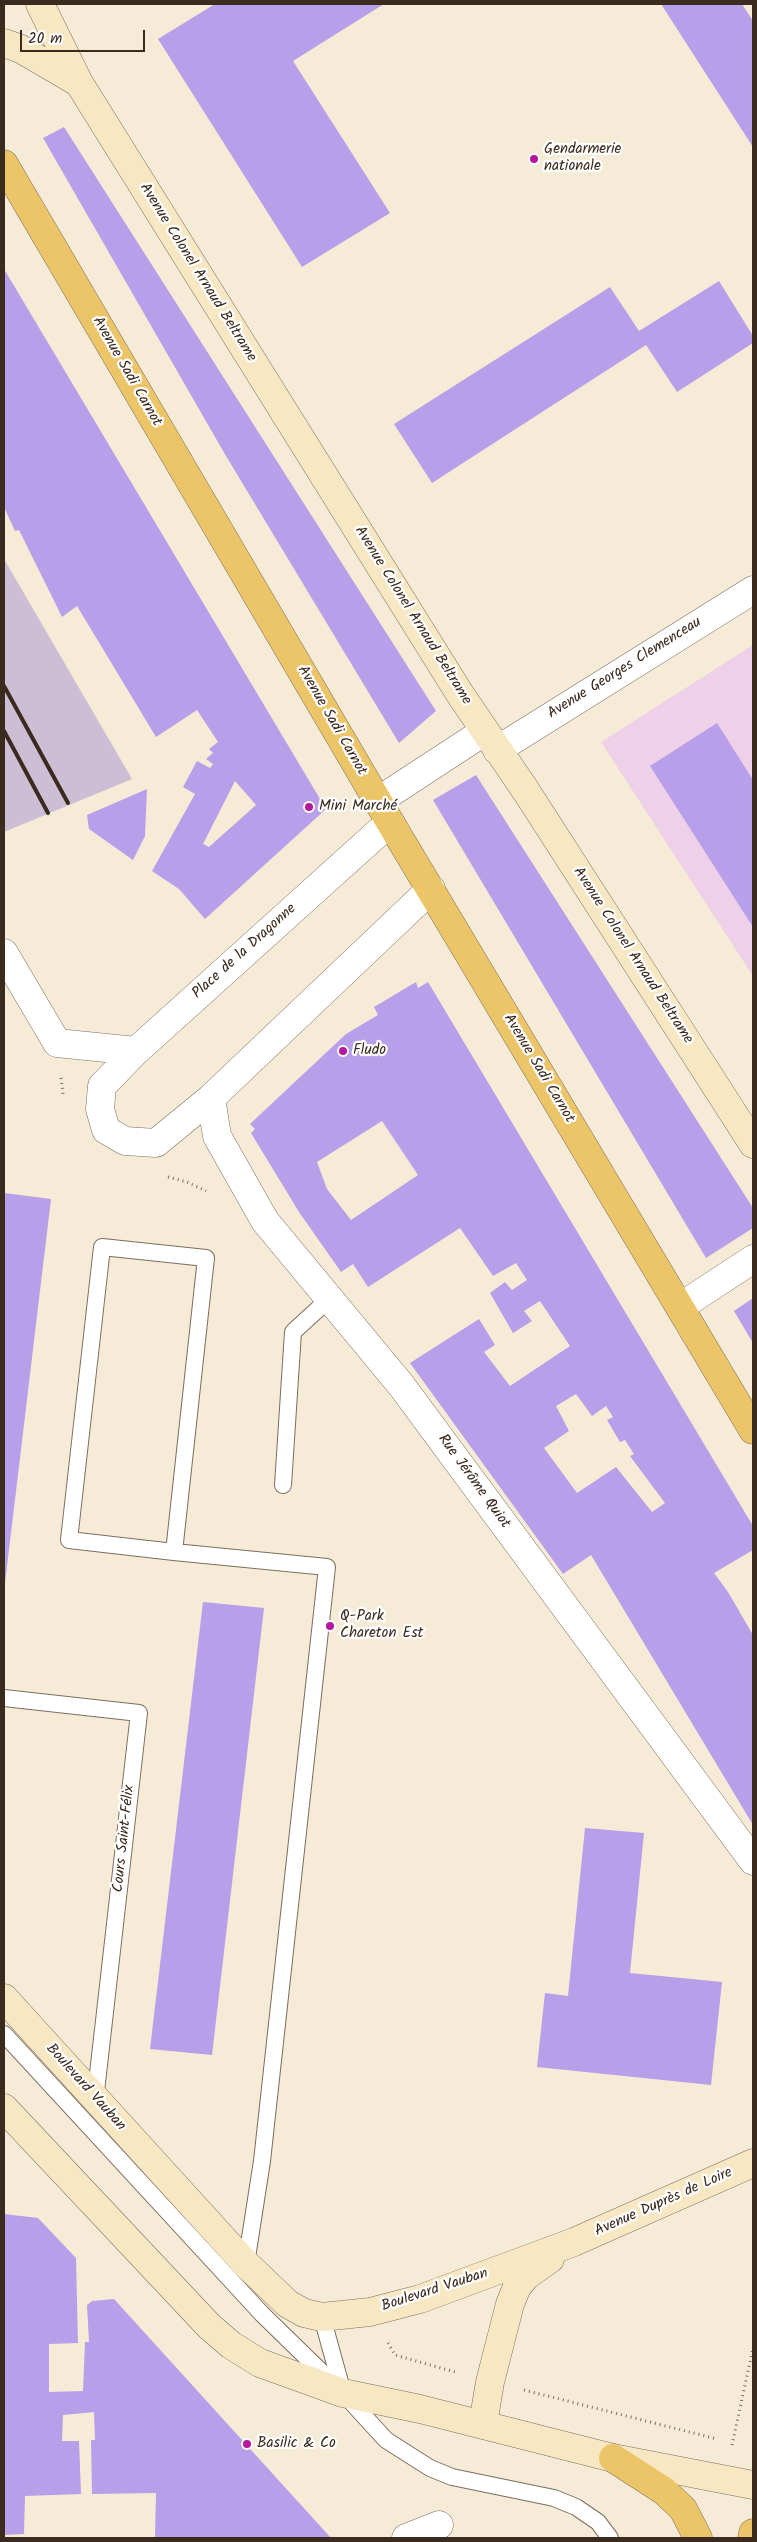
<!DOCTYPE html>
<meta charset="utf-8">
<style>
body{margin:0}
#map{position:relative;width:757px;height:2542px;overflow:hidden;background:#f5ebd7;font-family:Kalam,sans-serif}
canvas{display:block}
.frame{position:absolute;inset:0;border:5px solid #3b2a1e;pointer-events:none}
.scale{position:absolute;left:20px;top:30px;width:125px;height:22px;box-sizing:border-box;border:2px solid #3b2a1e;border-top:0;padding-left:6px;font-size:15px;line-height:18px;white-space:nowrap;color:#3b2a1e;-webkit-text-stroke:4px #fff;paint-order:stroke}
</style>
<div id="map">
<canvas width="757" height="2542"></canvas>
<div class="frame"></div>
<div class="scale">20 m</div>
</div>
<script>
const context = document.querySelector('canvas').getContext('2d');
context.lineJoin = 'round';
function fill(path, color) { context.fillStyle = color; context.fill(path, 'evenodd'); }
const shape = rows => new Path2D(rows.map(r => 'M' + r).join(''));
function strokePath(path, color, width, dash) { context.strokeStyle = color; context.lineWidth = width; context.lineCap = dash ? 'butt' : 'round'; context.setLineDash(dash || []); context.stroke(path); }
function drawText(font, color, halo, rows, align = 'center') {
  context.font = font + ' Kalam,sans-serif'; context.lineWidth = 4.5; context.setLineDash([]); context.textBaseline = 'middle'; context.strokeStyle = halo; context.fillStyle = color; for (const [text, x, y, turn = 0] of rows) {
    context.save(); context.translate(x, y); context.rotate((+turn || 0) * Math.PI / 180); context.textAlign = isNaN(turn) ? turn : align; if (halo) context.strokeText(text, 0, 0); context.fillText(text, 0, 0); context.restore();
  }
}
fill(shape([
 [753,645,753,976,601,742]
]), '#eed0e8');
fill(shape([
 [4,559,132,779,4,832]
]), '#ccbed4');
fill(shape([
 [215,4,384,4,293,61,390,213,302,267,158,39],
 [661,4,742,4,753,21,753,147],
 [64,127,436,711,399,743,226,456,43,138],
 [4,269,326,809,205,919,179,889,152,871,195,794,183,787,197,761,210,768,213,764,206,759,213,753,209,749,218,742,197,710,156,737,77,606,62,617,19,530,15,531,4,507],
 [235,781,256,805,209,847,203,844],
 [719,281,753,336,753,343,677,392,646,345,432,483,394,424,610,287,639,331],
 [717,723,753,780,753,927,650,766],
 [476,775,753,1208,753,1228,706,1258,433,800],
 [147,789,145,836,133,860,89,829,87,815],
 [416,982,418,988,428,982,753,1526,753,1550,714,1573,728,1592,753,1635,753,1825,591,1555,563,1574,410,1363,479,1319,495,1345,484,1352,510,1386,570,1346,540,1301,524,1311,532,1321,513,1333,490,1293,505,1282,512,1290,527,1280,516,1263,493,1276,460,1228,368,1287,353,1264,341,1272,299,1212,251,1133,255,1129,250,1124,346,1034,378,1015,374,1007],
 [382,1121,418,1175,351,1220,327,1189,317,1162],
 [576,1394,592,1416,606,1406,613,1417,607,1420,620,1442,625,1440,634,1454,630,1456,665,1503,652,1512,616,1467,577,1493,544,1448,569,1431,556,1406],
 [4,1193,51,1199,5,1583,4,1583],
 [753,1298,753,1343,734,1311],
 [203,1602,264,1608,212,2055,150,2049],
 [585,1828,644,1833,630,1973,722,1982,711,2085,537,2067,545,1993,568,1996],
 [4,2214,38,2218,76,2258,78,2343,49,2344,49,2392,83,2391,85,2342,89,2342,87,2305,92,2301,114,2299,331,2538,155,2538,156,2493,92,2494,91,2440,95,2440,94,2412,63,2415,62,2441,79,2441,81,2494,25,2496,24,2534,4,2535]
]), '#b79fe9');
const lane = shape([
 [283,1485,293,1332,329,1299],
 [174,1552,206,1258,102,1247,69,1540,174,1552,327,1567,262,2161,246,2264],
 [4,1698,139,1713,95,2100],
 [4,2034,262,2314,343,2393,386,2440,430,2468,452,2477,554,2498,576,2507,598,2522,610,2538],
 [322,2317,343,2393]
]);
const street = shape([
 [497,750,753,590],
 [378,801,485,731],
 [390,822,136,1051,102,1086,100,1109,106,1130,125,1141,156,1143,211,1098,431,889],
 [4,953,57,1043,136,1051],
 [211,1098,217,1136,265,1221,401,1385,753,1861],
 [680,1307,753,1259],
 [406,2538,439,2525]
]);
const secondary = shape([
 [40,4,79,83,460,694,526,791,753,1144],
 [4,43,21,49,79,83],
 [4,1998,246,2264,288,2304,304,2313,322,2317,370,2312,420,2299,574,2242,753,2163],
 [4,2108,209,2326,231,2345,260,2363,343,2393,420,2409,613,2458,753,2485],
 [483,2424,490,2382,510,2304,517,2287,526,2276,550,2259]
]);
const primary = shape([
 [4,164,390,822,753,1430],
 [613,2458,664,2491,683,2509,698,2538],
 [752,2538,753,2533]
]);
strokePath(lane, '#7c6e5f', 18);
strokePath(street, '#7c6e5f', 29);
strokePath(secondary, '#7c6e5f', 29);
strokePath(primary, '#7c6e5f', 29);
strokePath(shape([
 [61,1078,63,1094],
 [168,1177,187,1182,206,1191],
 [388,2343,395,2355,455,2372],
 [524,2390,717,2439],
 [732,2445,753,2348]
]), '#7c6e5f', 3, [1, 4]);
strokePath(lane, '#fff', 16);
strokePath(street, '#fff', 28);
strokePath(secondary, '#f7e8c3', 28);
strokePath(primary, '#ecc569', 28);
strokePath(shape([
 [4,686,68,803],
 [4,731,48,813]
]), '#3b2a1e', 4);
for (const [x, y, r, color] of [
 [534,159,5,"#b5179e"],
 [309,807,5,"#b5179e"],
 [343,1051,5,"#b5179e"],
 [330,1626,5,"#b5179e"],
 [247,2444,5,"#b5179e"]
]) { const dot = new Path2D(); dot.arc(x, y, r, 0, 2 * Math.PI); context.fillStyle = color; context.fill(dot); strokePath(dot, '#fff', 2); }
drawText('15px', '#3b2a1e', '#fff', [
 ["Gendarmerie",544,150],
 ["nationale",544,167],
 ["Mini Marché",319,807],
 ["Fludo",353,1051],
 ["Q-Park",340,1617],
 ["Chareton Est",340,1634],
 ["Basilic & Co",257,2444]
], 'left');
drawText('15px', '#3b2a1e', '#fff', [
 ["Avenue Colonel Arnaud Beltrame",197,273,58],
 ["Avenue Sadi Carnot",126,372,60],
 ["Avenue Colonel Arnaud Beltrame",412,616,58],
 ["Avenue Georges Clemenceau",625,669,-32],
 ["Avenue Sadi Carnot",331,721,60],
 ["Place de la Dragonne",245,952,-42],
 ["Avenue Colonel Arnaud Beltrame",632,956,57],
 ["Avenue Sadi Carnot",538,1069,59],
 ["Rue Jérôme Quiot",473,1482,54],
 ["Cours Saint-Félix",125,1839,-84],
 ["Boulevard Vauban",85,2088,48],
 ["Avenue Duprès de Loire",664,2203,-24],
 ["Boulevard Vauban",435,2291,-18]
]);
</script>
